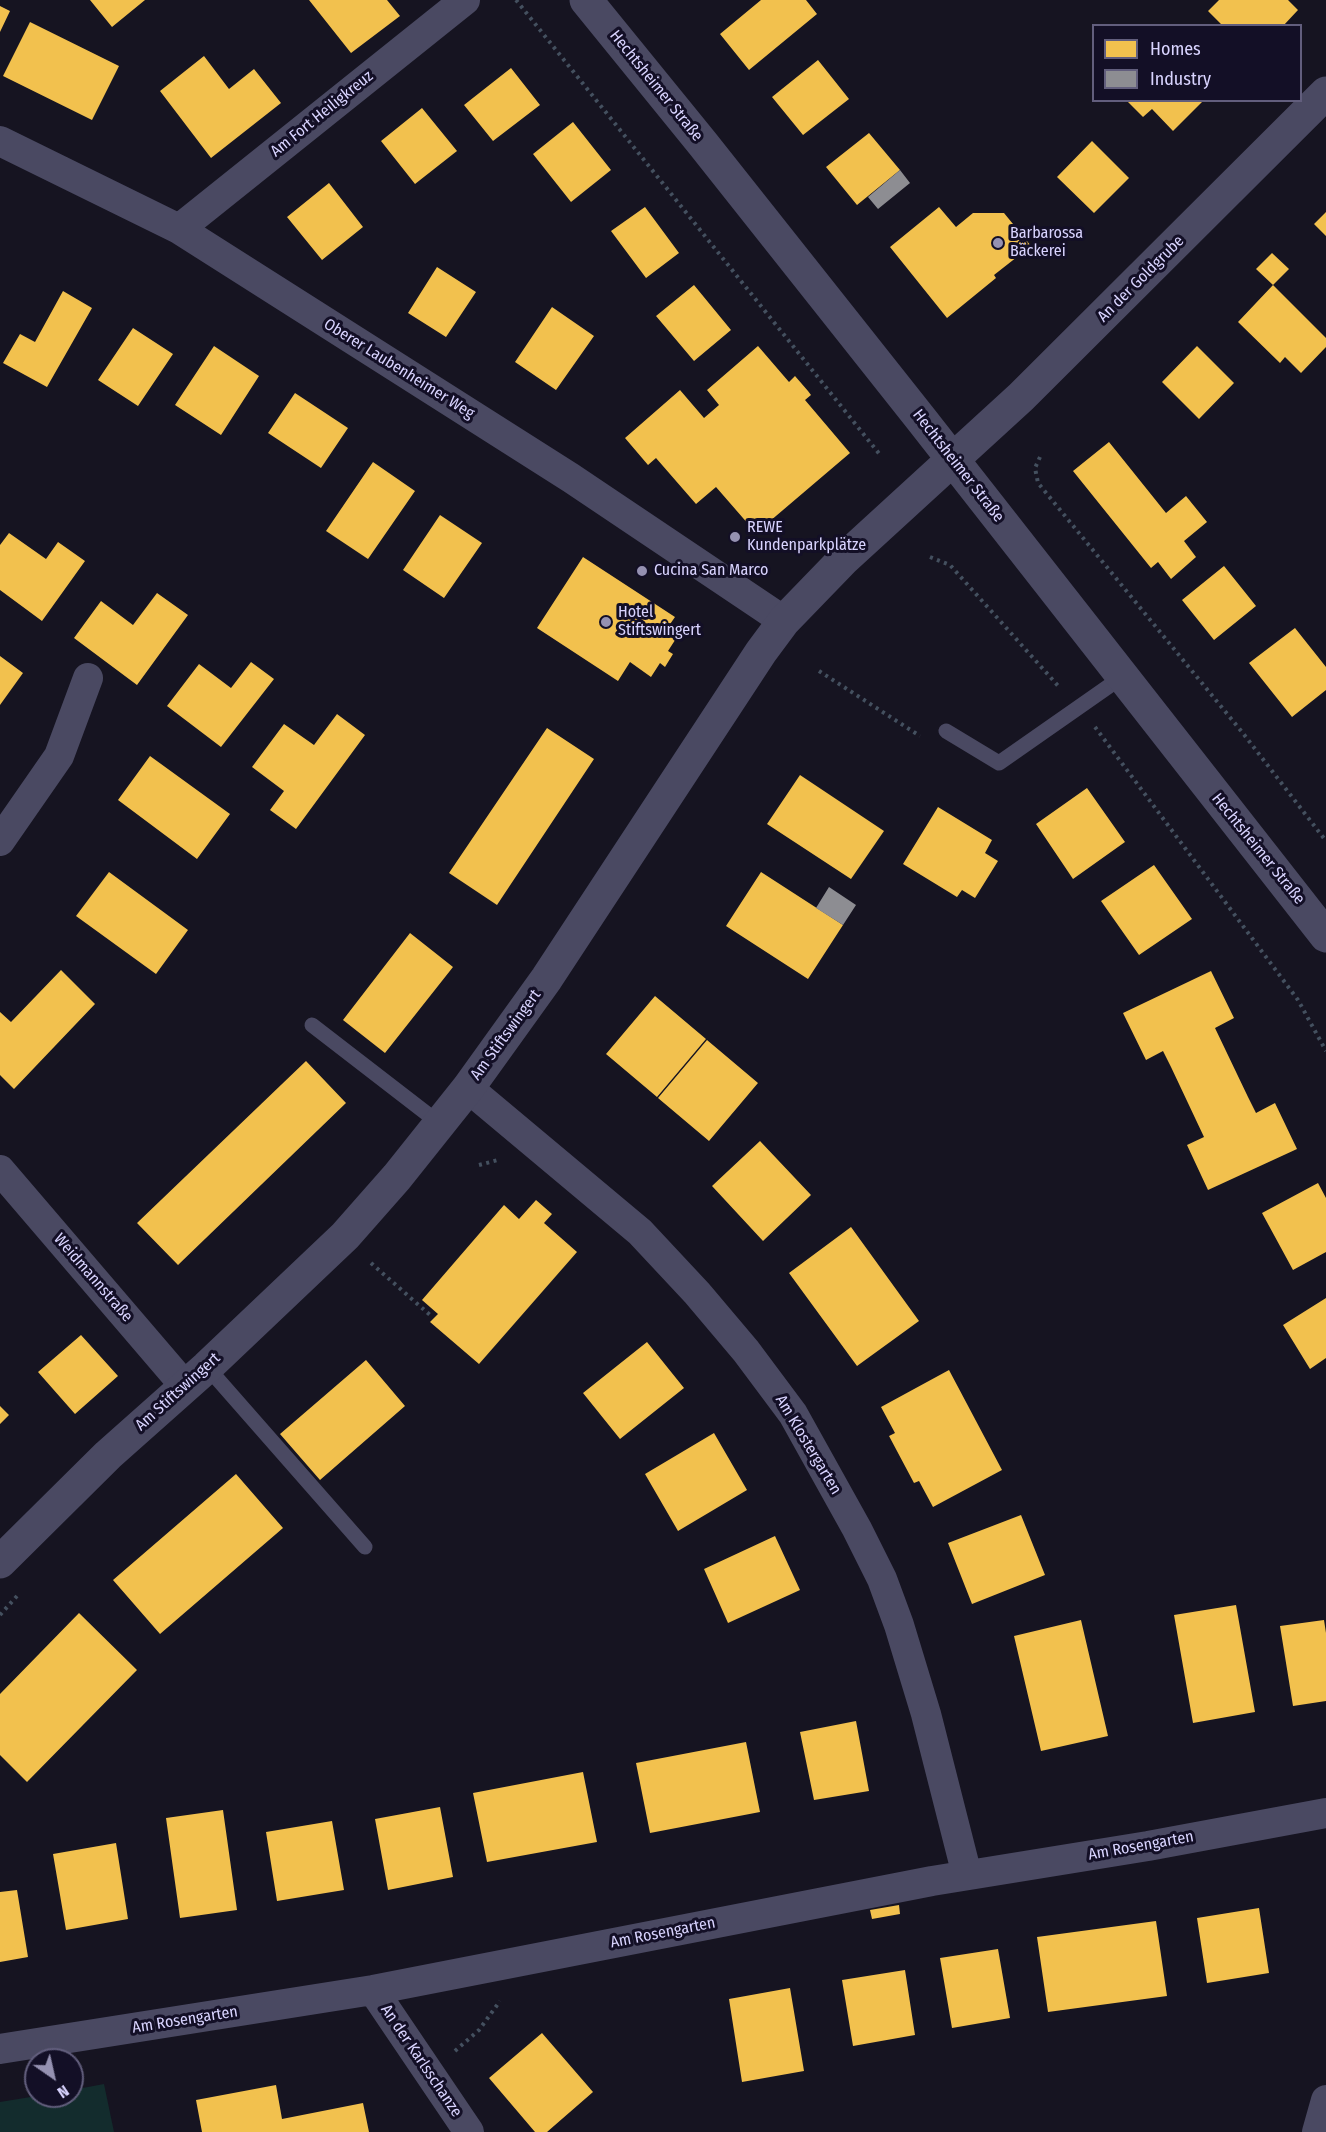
<!DOCTYPE html>
<meta charset="utf-8">
<style>
body{margin:0}
#map{position:relative;width:1326px;height:2132px;overflow:hidden;background:#161421;font-family:"Fira Sans Condensed",sans-serif}
canvas{display:block}
.legend{position:absolute;left:1092px;top:24px;width:210px;height:78px;box-sizing:border-box;background:#130f26;border:2px solid #625e7d;margin:0;padding:8px 10px;list-style:none;font-size:18px;color:#d9d4ff}
.legend li{display:flex;align-items:center;gap:12px;height:30px}
.legend b{width:30px;border:2px solid #625e7d}
.north{position:absolute;left:24px;top:2048px;width:60px;height:60px;box-sizing:border-box;background:#130f26;border:2px solid #625e7d;border-radius:50%;rotate:146deg;font-size:16px;font-weight:700;line-height:24px;text-align:center;color:#d9d4ff}
.north::after{content:'';display:block;margin:auto;width:21px;height:27px;background:#9591b1;clip-path:polygon(50% 0,100% 100%,50% 72%,0 100%)}
</style>
<div id="map">
<canvas width="1326" height="2132"></canvas>
<ul class="legend">
<li><b style="height:16px;background:#f2c14e"></b>Homes</li>
<li><b style="height:16px;background:#8d8d92"></b>Industry</li>
</ul>
<div class="north">N</div>
</div>
<script>
const context = document.querySelector('canvas').getContext('2d');
context.lineJoin = 'round';
function fill(path, color) { context.fillStyle = color; context.fill(path, 'evenodd'); }
const shape = rows => new Path2D(rows.map(r => 'M' + r).join(''));
function strokePath(path, color, width, dash) { context.strokeStyle = color; context.lineWidth = width; context.lineCap = dash ? 'butt' : 'round'; context.setLineDash(dash || []); context.stroke(path); }
function drawText(font, color, halo, rows, align = 'center') {
  context.font = font + ' "Fira Sans Condensed",sans-serif'; context.lineWidth = 6; context.setLineDash([]); context.textBaseline = 'middle'; context.strokeStyle = halo; context.fillStyle = color; for (const [text, x, y, turn = 0] of rows) {
    context.save(); context.translate(x, y); context.rotate((+turn || 0) * Math.PI / 180); context.textAlign = isNaN(turn) ? turn : align; if (halo) context.strokeText(text, 0, 0); context.fillText(text, 0, 0); context.restore();
  }
}
fill(shape([
 [104,2084,114,2132,0,2132,0,2102,37,2096,72,2096,72,2090]
]), '#132c2d');
fill(shape([
 [90,0,145,0,112,27],
 [309,0,387,0,400,16,351,53],
 [761,0,806,0,817,14,749,70,720,34],
 [1219,0,1288,0,1298,10,1283,26,1223,26,1208,11],
 [0,6,10,11,0,32],
 [30,22,119,66,92,120,3,76],
 [204,56,229,89,254,69,281,103,211,158,160,91],
 [818,60,849,99,803,135,772,97],
 [511,68,540,105,493,141,464,105],
 [1126,100,1204,100,1173,131,1152,109,1143,117],
 [422,108,457,151,415,184,381,141],
 [573,122,611,170,571,202,533,154],
 [869,133,900,170,857,205,826,167],
 [1092,141,1129,178,1094,213,1057,177],
 [329,183,363,227,322,260,287,217],
 [645,207,679,253,646,278,611,231],
 [939,207,956,227,973,213,1004,213,1031,246,994,275,996,278,947,318,890,247],
 [1326,212,1326,236,1314,224],
 [1272,253,1289,269,1273,285,1256,269],
 [437,267,476,292,446,337,408,313],
 [694,285,731,330,694,361,656,316],
 [1273,285,1326,338,1326,347,1301,373,1285,357,1280,363,1238,322],
 [63,291,92,308,47,387,3,363,20,334,35,342],
 [552,307,594,336,556,390,515,362],
 [133,328,173,354,138,406,98,380],
 [214,346,259,376,221,435,175,405],
 [758,346,789,382,795,376,808,391,811,395,805,400,850,453,756,533,716,487,696,504,656,458,648,465,625,438,680,390,704,418,719,405,707,390],
 [1197,346,1234,383,1199,419,1162,382],
 [295,393,348,428,321,468,268,433],
 [1109,442,1166,513,1186,496,1207,522,1184,541,1196,557,1171,579,1158,562,1151,568,1073,471],
 [373,462,415,491,368,559,326,531],
 [440,515,482,543,444,598,403,570],
 [9,533,46,559,58,542,85,561,42,621,0,590,0,545],
 [583,557,675,617,668,627,679,634,668,651,673,654,665,667,660,663,651,677,630,662,618,681,537,628],
 [1224,566,1256,606,1214,640,1182,600],
 [157,593,188,615,137,685,74,638,101,601,133,625],
 [1295,628,1326,667,1326,690,1292,717,1249,663],
 [0,656,23,673,0,705],
 [251,662,274,679,221,747,167,706,199,664,231,688],
 [337,714,365,735,296,829,270,810,284,791,252,767,284,724,314,745],
 [547,728,594,759,497,905,449,873],
 [150,756,230,814,197,859,118,800],
 [800,775,884,831,851,879,767,824],
 [1087,788,1125,842,1073,879,1036,824],
 [938,807,992,840,985,853,998,861,975,898,962,890,957,897,903,864],
 [1154,865,1192,919,1139,955,1101,901],
 [109,872,188,930,156,974,76,916],
 [761,872,843,925,808,979,726,926],
 [410,933,453,967,385,1053,343,1020],
 [61,970,95,1004,14,1089,0,1075,0,1012,11,1022],
 [1211,971,1234,1018,1215,1028,1248,1097,1256,1113,1275,1103,1297,1149,1208,1190,1187,1145,1204,1137,1171,1067,1163,1051,1146,1060,1123,1013],
 [655,996,706,1039,657,1097,606,1054],
 [707,1040,758,1083,709,1141,658,1098],
 [306,1061,346,1103,178,1265,137,1223],
 [760,1141,811,1195,763,1241,712,1186],
 [1318,1183,1326,1198,1326,1252,1293,1270,1262,1213],
 [536,1200,552,1214,544,1223,577,1252,479,1364,430,1322,438,1314,422,1300,504,1205,519,1219],
 [851,1227,919,1321,857,1366,789,1273],
 [1326,1298,1326,1358,1310,1369,1283,1325],
 [81,1335,118,1376,75,1414,38,1372],
 [647,1342,684,1388,620,1439,583,1393],
 [366,1360,405,1406,320,1480,280,1434],
 [949,1370,1002,1470,933,1507,919,1481,914,1483,889,1436,895,1433,881,1407],
 [0,1406,9,1415,0,1424],
 [714,1433,747,1490,678,1531,645,1474],
 [236,1474,283,1528,160,1634,113,1580],
 [1021,1515,1045,1575,972,1604,948,1543],
 [775,1536,800,1590,728,1623,704,1569],
 [1236,1605,1255,1712,1193,1723,1174,1615],
 [79,1613,137,1670,27,1782,0,1755,0,1694],
 [1081,1620,1108,1736,1041,1751,1014,1636],
 [1324,1620,1326,1633,1326,1701,1293,1706,1280,1626],
 [856,1721,869,1791,814,1800,800,1732],
 [746,1742,760,1812,650,1833,636,1763],
 [583,1772,597,1842,487,1862,473,1793],
 [440,1807,453,1877,388,1890,375,1819],
 [223,1810,237,1910,180,1918,166,1818],
 [332,1821,344,1890,277,1901,266,1832],
 [116,1843,128,1919,66,1930,53,1854],
 [17,1890,28,1957,0,1962,0,1892],
 [899,1905,900,1914,872,1919,870,1910],
 [1259,1908,1269,1973,1207,1983,1197,1918],
 [1156,1921,1167,1996,1048,2012,1037,1937],
 [998,1949,1010,2018,952,2028,940,1958],
 [905,1970,915,2035,853,2046,842,1980],
 [790,1988,804,2071,742,2082,729,1999],
 [542,2033,593,2092,547,2132,535,2132,489,2078],
 [276,2085,282,2119,363,2103,369,2132,202,2132,196,2100]
]), '#f2c14e');
fill(shape([
 [900,170,910,183,878,209,868,197],
 [829,887,856,905,843,925,816,908]
]), '#8d8d92');
strokePath(shape([
 [516,0,881,456],
 [1040,457,1035,468,1038,483,1242,732,1326,841],
 [930,557,950,565,1060,688],
 [819,671,920,736],
 [1095,727,1298,1000,1326,1051],
 [479,1165,498,1160],
 [371,1263,430,1315],
 [0,1615,17,1596],
 [455,2051,479,2030,500,2001]
]), '#44505f', 4, [3, 4.5]);
strokePath(shape([
 [946,731,999,763,1122,677],
 [312,1025,439,1123],
 [207,1367,365,1547]
]), '#4a4962', 15);
strokePath(shape([
 [0,141,179,229,571,478,784,621],
 [179,229,465,0],
 [0,841,59,756,88,678],
 [468,1088,640,1232,697,1293,746,1351,793,1414,857,1529,882,1579,899,1625,926,1714,967,1875],
 [0,1170,185,1386],
 [373,1990,469,2132],
 [0,2049,373,1990,932,1881,1148,1846,1326,1813],
 [1317,2132,1326,2100]
]), '#4a4962', 30);
strokePath(shape([
 [586,0,703,144,921,419,1326,936],
 [0,1562,108,1455,207,1367,345,1236,397,1177,468,1088,547,978,761,652,784,621,844,559,1021,397,1326,93]
]), '#4a4962', 33);
for (const [x, y, r, color] of [
 [998,243,6,"#9591b1"],
 [735,537,6,"#9591b1"],
 [642,571,6,"#9591b1"],
 [606,622,6,"#9591b1"]
]) { const dot = new Path2D(); dot.arc(x, y, r, 0, 2 * Math.PI); context.fillStyle = color; context.fill(dot); strokePath(dot, '#130f26', 2); }
drawText('16px', '#d9d4ff', '#130f26', [
 ["Hechtsheimer Straße",656,86,51],
 ["Am Fort Heiligkreuz",322,114,-39],
 ["An der Goldgrube",1141,279,-45],
 ["Oberer Laubenheimer Weg",399,369,32],
 ["Hechtsheimer Straße",958,466,52],
 ["Hechtsheimer Straße",1258,849,51],
 ["Am Stiftswingert",506,1035,-54],
 ["Weidmannstraße",93,1278,49],
 ["Am Stiftswingert",178,1392,-42],
 ["Am Klostergarten",808,1445,59],
 ["Am Rosengarten",1141,1846,-10],
 ["Am Rosengarten",663,1933,-11],
 ["Am Rosengarten",185,2020,-9],
 ["An der Karlsschanze",421,2061,56]
]);
drawText('16px', '#d9d4ff', '#130f26', [
 ["Barbarossa",1010,234],
 ["Bäckerei",1010,252],
 ["REWE",747,528],
 ["Kundenparkplätze",747,546],
 ["Cucina San Marco",654,571],
 ["Hotel",618,613],
 ["Stiftswingert",618,631]
], 'left');
</script>
